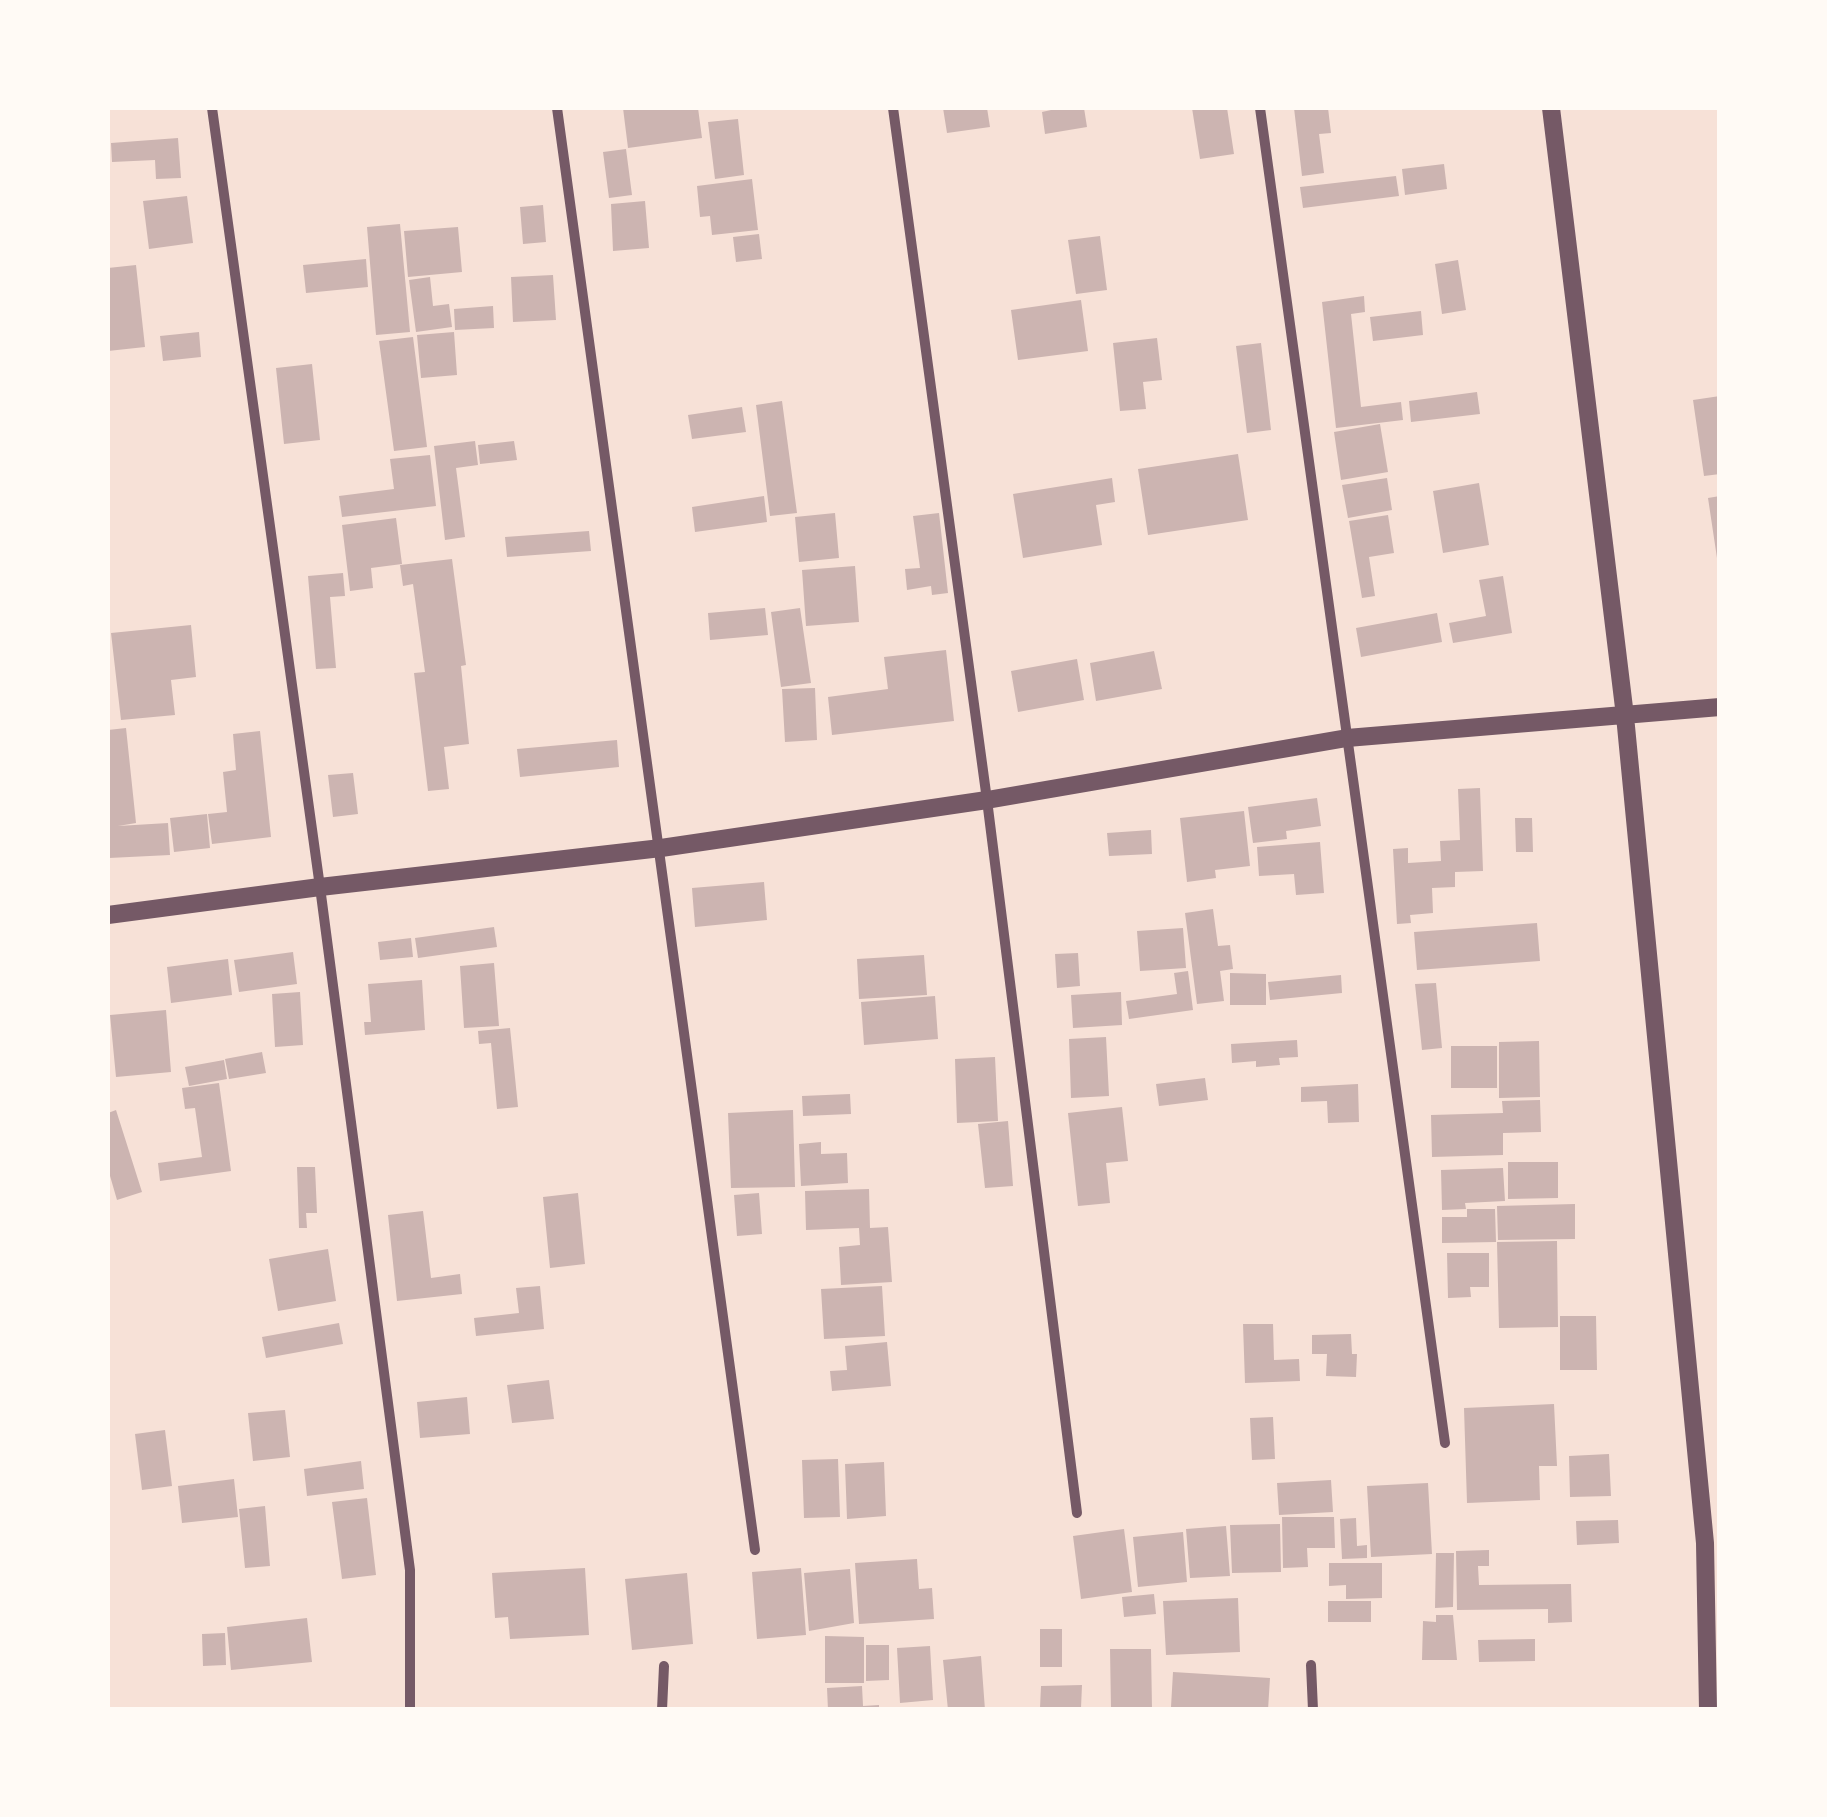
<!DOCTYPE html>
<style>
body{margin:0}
#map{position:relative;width:1827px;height:1817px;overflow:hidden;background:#f7e1d7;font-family:"Work Sans",sans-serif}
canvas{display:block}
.frame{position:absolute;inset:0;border:110px solid #fffaf5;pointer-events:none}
</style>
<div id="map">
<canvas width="1827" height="1817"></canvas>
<div class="frame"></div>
</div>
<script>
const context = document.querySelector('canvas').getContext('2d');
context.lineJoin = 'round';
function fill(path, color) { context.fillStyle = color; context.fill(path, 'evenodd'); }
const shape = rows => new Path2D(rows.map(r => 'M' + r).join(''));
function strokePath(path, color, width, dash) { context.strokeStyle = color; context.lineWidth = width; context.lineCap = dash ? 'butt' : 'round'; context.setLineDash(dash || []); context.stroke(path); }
fill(shape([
 [623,108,698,108,702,138,628,148],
 [943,108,987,108,990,127,947,133],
 [1060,108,1084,108,1087,127,1045,134,1042,112],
 [1192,108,1227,108,1234,154,1200,159],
 [1294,108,1328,108,1331,133,1319,134,1324,173,1302,176],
 [738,119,744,175,715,179,708,122],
 [178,138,181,178,156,179,155,160,112,162,111,143],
 [626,149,632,195,609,198,603,152],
 [1444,164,1447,189,1405,195,1402,169],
 [1396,176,1399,196,1303,208,1300,187],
 [752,179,758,230,712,235,710,216,700,217,697,186],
 [187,196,193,243,149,249,143,201],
 [645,201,649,248,613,251,611,204],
 [543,205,546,242,523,244,520,207],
 [400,224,410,332,376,335,367,227],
 [458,227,462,272,408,277,404,231],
 [759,234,762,259,736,262,733,237],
 [1100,236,1107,290,1076,294,1068,240],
 [366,259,368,287,306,293,303,265],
 [1458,260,1466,310,1442,314,1435,264],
 [136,265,145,347,108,351,108,268],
 [553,275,556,320,513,322,511,277],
 [430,277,433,306,449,304,452,327,416,332,409,280],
 [1364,296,1365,312,1351,314,1361,407,1401,402,1403,420,1336,428,1322,302],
 [1081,300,1088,351,1018,360,1011,310],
 [493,306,494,328,455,330,454,309],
 [1421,311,1423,335,1373,341,1370,317],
 [199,332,201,357,163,361,160,336],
 [454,332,457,375,421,378,417,335],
 [413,337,427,447,394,451,379,341],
 [1157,338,1162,380,1143,382,1146,409,1120,411,1113,343],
 [1261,343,1271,430,1247,433,1236,346],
 [312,364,320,440,284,444,276,368],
 [1477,392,1480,414,1411,422,1409,401],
 [1720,396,1720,474,1704,476,1693,400],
 [782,401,797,513,770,516,756,405],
 [742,407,746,432,692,439,688,415],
 [1380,424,1388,472,1341,480,1334,432],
 [475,441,478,465,456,468,465,537,445,540,434,446],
 [514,441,517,460,480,464,478,445],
 [1238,454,1248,520,1148,535,1138,469],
 [430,455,436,506,342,517,339,496,394,489,390,459],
 [1112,478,1115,502,1096,505,1102,545,1023,558,1013,494],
 [1387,478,1392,510,1348,518,1342,485],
 [1479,483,1489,545,1443,553,1433,491],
 [764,496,767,522,695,532,692,507],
 [1720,496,1720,558,1717,558,1708,498],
 [835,513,839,558,799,562,795,517],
 [939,513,948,593,932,595,931,586,907,590,905,569,920,568,913,516],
 [1388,515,1394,553,1369,557,1375,596,1362,598,1349,521],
 [396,518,402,564,371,568,373,588,350,591,342,525],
 [589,531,591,551,507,557,505,537],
 [452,559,466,665,461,666,469,744,444,747,449,789,428,791,414,673,425,672,413,584,403,586,400,565],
 [855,566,859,622,806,626,802,570],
 [343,573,345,596,330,597,336,668,316,669,308,576],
 [1503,576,1512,633,1453,643,1449,623,1486,616,1479,580],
 [765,608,768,635,710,640,708,613],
 [800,608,811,683,781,687,771,612],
 [1437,613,1442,642,1361,657,1356,628],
 [191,625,196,677,171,680,175,715,121,720,111,633],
 [946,650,954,721,832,735,828,697,888,689,884,657],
 [1154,651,1162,689,1096,701,1090,663],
 [1077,659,1084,700,1018,712,1011,671],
 [815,688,817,740,785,742,782,689],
 [126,728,136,823,118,826,168,823,170,855,109,858,108,730],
 [260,731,271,837,212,844,208,814,227,812,223,772,236,770,233,734],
 [617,740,619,767,520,777,517,749],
 [353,773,358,814,333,817,328,775],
 [1480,788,1483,871,1455,872,1455,887,1432,888,1433,913,1410,915,1411,923,1397,924,1393,849,1408,848,1408,863,1441,861,1440,841,1460,840,1458,789],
 [1317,798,1321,826,1286,831,1287,839,1253,843,1248,807],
 [1244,811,1250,866,1215,870,1216,878,1187,882,1180,818],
 [207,814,210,848,174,852,170,818],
 [1515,818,1532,818,1533,852,1516,852],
 [1151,830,1152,854,1109,856,1107,833],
 [1320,842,1324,893,1296,895,1294,874,1259,876,1257,847],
 [764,882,767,920,695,927,692,888],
 [1213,909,1218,946,1230,945,1233,969,1220,971,1224,1001,1197,1004,1185,913],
 [1537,923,1540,961,1417,970,1414,932],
 [494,927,497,947,418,958,415,938],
 [1183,928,1186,968,1140,971,1137,931],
 [411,938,413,957,380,960,378,942],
 [293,952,297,984,239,992,234,960],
 [1078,953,1080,986,1057,988,1055,954],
 [924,955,927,995,859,999,857,959],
 [228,959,232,995,171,1003,167,967],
 [494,963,499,1026,464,1028,460,966],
 [1188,971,1193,1010,1129,1019,1126,1001,1177,994,1174,973],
 [1230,973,1266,974,1266,1005,1230,1005],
 [1341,975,1342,993,1270,1000,1268,982],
 [422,980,425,1030,365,1035,364,1022,371,1022,368,984],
 [1436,983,1442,1048,1422,1050,1415,984],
 [300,992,303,1045,275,1047,272,994],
 [1121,992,1122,1025,1073,1028,1071,995],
 [935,996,938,1039,864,1045,861,1002],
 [166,1010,171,1072,116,1077,110,1015],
 [510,1028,518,1107,497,1109,491,1043,479,1044,478,1031],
 [1106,1037,1109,1096,1071,1098,1069,1039],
 [1297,1040,1298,1057,1279,1058,1280,1065,1256,1067,1256,1061,1232,1063,1231,1044],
 [1539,1041,1540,1097,1499,1098,1499,1042],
 [1451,1046,1497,1046,1497,1088,1451,1088],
 [262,1052,266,1073,229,1079,225,1059],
 [995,1057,998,1121,957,1123,955,1059],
 [224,1060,227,1079,189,1086,185,1067],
 [1205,1078,1208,1100,1159,1106,1156,1084],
 [219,1083,231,1171,160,1181,158,1163,202,1157,195,1108,185,1109,182,1088],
 [1358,1084,1359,1122,1328,1123,1327,1101,1301,1102,1301,1087],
 [850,1094,851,1114,803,1116,802,1096],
 [1540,1100,1541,1132,1503,1133,1503,1155,1432,1157,1431,1115,1503,1113,1502,1101],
 [1122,1107,1128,1161,1106,1163,1110,1203,1078,1206,1068,1113],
 [116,1110,142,1192,117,1200,108,1169,108,1113],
 [793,1110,795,1187,731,1188,728,1113],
 [1008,1121,1013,1186,985,1188,978,1124],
 [821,1142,821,1154,847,1153,848,1183,801,1186,799,1144],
 [1508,1162,1558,1162,1558,1198,1508,1199],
 [297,1167,315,1167,317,1213,306,1213,307,1228,299,1228],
 [1503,1168,1505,1201,1465,1203,1466,1209,1442,1210,1441,1170],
 [869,1189,870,1228,888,1227,892,1282,841,1285,839,1247,860,1245,859,1228,806,1230,805,1191],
 [578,1193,585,1264,550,1268,543,1197],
 [759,1193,762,1234,737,1236,734,1195],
 [1575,1204,1575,1239,1498,1240,1497,1206],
 [1467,1209,1495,1209,1496,1242,1442,1243,1442,1217,1467,1217],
 [423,1211,431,1278,460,1274,462,1294,397,1301,388,1215],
 [1557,1241,1558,1327,1499,1328,1497,1242],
 [328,1249,336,1301,278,1311,269,1259],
 [1447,1253,1489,1253,1489,1287,1470,1287,1471,1297,1448,1298],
 [540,1286,544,1329,476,1336,474,1318,519,1313,516,1288],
 [882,1286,885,1336,824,1339,821,1289],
 [1560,1316,1596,1316,1597,1370,1560,1370],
 [339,1323,343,1344,266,1358,262,1337],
 [1243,1324,1273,1324,1274,1360,1299,1359,1300,1381,1245,1383],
 [1351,1334,1352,1354,1357,1354,1356,1377,1326,1376,1327,1354,1312,1354,1312,1335],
 [887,1342,891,1386,832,1391,830,1371,847,1370,845,1346],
 [549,1380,554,1419,512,1423,507,1385],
 [467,1397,470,1434,420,1438,417,1402],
 [1554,1404,1557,1466,1539,1466,1540,1500,1467,1503,1464,1408],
 [285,1410,290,1457,253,1461,248,1413],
 [1273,1417,1275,1459,1252,1460,1250,1418],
 [165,1430,172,1486,142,1490,135,1434],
 [1609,1454,1611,1496,1570,1497,1569,1456],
 [838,1459,840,1517,804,1518,802,1460],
 [361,1461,364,1489,307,1496,304,1469],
 [884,1462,886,1516,847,1519,845,1464],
 [234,1479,238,1517,182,1523,178,1486],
 [1331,1480,1333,1512,1279,1515,1277,1483],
 [1428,1483,1432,1554,1371,1557,1367,1486],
 [367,1498,376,1575,342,1579,332,1502],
 [265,1506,270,1566,245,1568,239,1509],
 [1282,1517,1334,1517,1335,1548,1307,1548,1308,1567,1283,1568],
 [1356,1518,1357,1546,1367,1545,1367,1558,1342,1559,1340,1519],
 [1618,1520,1619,1543,1577,1545,1576,1521],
 [1280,1524,1281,1572,1232,1573,1230,1525],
 [1226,1526,1230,1576,1190,1578,1186,1529],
 [1124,1529,1132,1592,1081,1599,1073,1536],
 [1183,1532,1187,1582,1138,1587,1133,1537],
 [1489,1550,1489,1566,1478,1566,1479,1585,1571,1584,1572,1622,1548,1623,1548,1609,1457,1610,1456,1551],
 [1436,1553,1454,1553,1453,1607,1435,1608],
 [917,1559,919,1589,932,1588,934,1619,859,1624,855,1563],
 [1329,1563,1382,1563,1382,1598,1346,1599,1346,1585,1329,1586],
 [585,1568,589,1635,510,1639,508,1617,495,1618,492,1573],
 [801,1568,806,1635,757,1639,752,1572],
 [850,1569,854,1623,809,1631,804,1573],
 [687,1573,693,1644,632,1650,625,1579],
 [1154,1594,1156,1614,1124,1617,1122,1597],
 [1238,1598,1240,1652,1166,1655,1163,1601],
 [1328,1601,1371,1601,1371,1622,1328,1622],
 [1436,1615,1453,1615,1457,1660,1422,1660,1423,1621,1436,1622],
 [307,1618,312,1662,231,1670,227,1627],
 [1040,1629,1062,1629,1062,1667,1040,1667],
 [225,1633,226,1665,203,1666,202,1634],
 [825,1636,864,1637,864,1683,825,1683],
 [1535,1639,1535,1661,1479,1662,1478,1640],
 [866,1645,889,1645,889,1680,866,1681],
 [930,1646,933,1700,900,1703,897,1648],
 [1110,1649,1151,1649,1152,1709,1111,1709],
 [981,1656,985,1710,948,1710,943,1660],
 [1173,1672,1270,1678,1268,1710,1171,1707],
 [1082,1685,1081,1708,1040,1708,1041,1686],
 [862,1686,863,1706,879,1705,879,1710,828,1710,827,1688]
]), '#ccb4b1');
strokePath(shape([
 [212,108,320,887,410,1570,410,1710],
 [557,108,755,1550],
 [893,108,987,800,1077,1513],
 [1260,108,1445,1443],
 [1311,1665,1313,1710],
 [662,1710,664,1666]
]), '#755966', 10);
strokePath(shape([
 [1551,108,1625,716,1705,1543,1708,1710],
 [108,915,320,887,661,848,987,800,1347,738,1720,707]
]), '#755966', 18);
</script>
